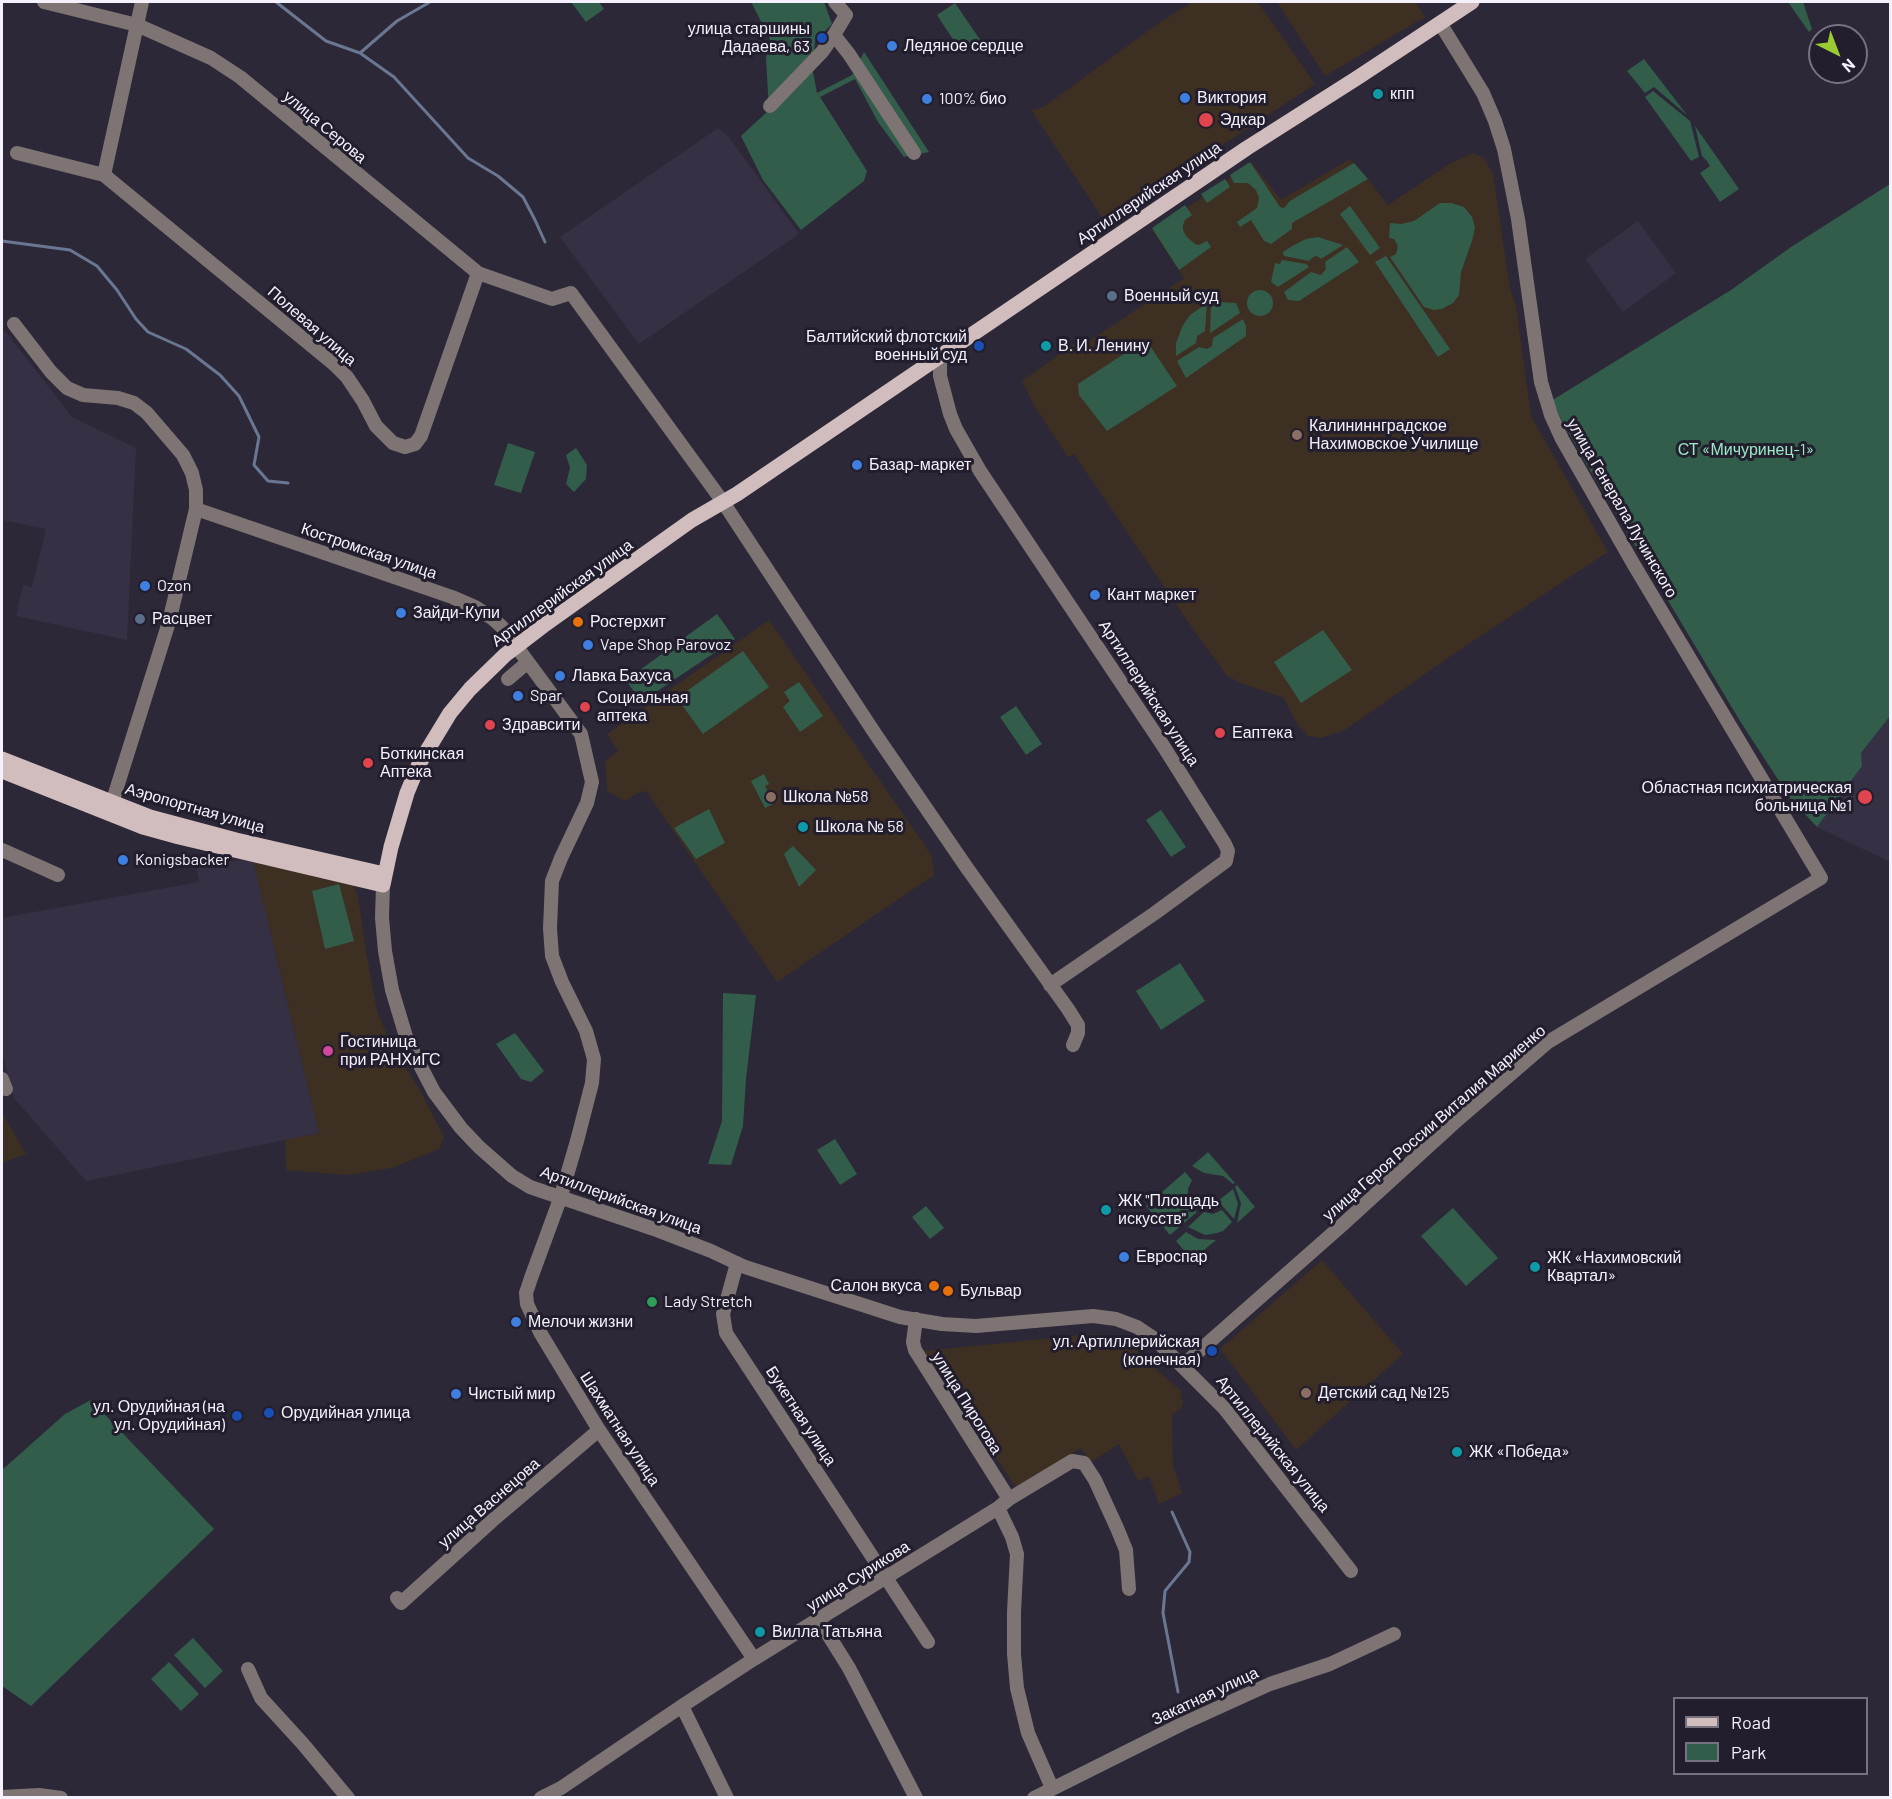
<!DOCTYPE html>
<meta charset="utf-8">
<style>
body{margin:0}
#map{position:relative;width:1892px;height:1799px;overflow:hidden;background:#2c2837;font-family:Barlow,sans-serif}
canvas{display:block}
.frame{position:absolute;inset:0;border:3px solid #f4f1fc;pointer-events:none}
.legend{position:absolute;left:1673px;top:1697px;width:195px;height:78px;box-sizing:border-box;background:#221e2d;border:2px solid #767280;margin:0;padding:8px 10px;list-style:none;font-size:18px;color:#f4f1fc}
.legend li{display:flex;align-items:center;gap:12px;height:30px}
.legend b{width:30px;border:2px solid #767280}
.north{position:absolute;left:1808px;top:24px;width:60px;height:60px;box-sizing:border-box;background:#221e2d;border:2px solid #767280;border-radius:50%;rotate:138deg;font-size:16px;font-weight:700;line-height:24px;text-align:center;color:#f4f1fc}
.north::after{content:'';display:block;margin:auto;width:21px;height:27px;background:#9bcb33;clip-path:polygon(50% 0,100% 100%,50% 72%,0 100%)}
</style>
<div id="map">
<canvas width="1892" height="1799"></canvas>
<div class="frame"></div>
<ul class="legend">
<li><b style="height:8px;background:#d1bdbd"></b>Road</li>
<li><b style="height:16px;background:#325d4a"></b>Park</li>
</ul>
<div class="north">N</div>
</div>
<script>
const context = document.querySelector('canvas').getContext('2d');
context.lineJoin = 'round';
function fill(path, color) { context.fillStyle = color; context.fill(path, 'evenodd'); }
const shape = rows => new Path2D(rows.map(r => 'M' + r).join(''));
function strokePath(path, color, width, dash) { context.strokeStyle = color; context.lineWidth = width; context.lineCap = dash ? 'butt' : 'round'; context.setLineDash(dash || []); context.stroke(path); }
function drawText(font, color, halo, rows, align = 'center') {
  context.font = font + ' Barlow,sans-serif'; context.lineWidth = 6; context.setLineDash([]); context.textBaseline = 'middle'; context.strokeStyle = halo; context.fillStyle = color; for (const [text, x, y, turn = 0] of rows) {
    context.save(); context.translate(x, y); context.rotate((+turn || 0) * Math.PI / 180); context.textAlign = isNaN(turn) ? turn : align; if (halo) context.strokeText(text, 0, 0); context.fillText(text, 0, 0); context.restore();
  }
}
fill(shape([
 [1192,2,1258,2,1315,84,1186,169,1107,225,1031,110,1042,108,1163,20]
]), '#3d2f22');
fill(shape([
 [718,128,728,136,799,234,639,344,560,237],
 [1638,221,1676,273,1623,312,1585,259],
 [2,331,7,333,72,417,136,448,127,640,16,616,23,585,32,587,46,529,2,520],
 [1890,716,1890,862,1817,827,1861,766,1861,753],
 [253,860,319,1133,86,1181,14,1098,2,1053,2,918,199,882,196,862]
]), '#363045');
fill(shape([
 [1277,2,1415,2,1425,17,1325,76],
 [1473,153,1483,157,1493,174,1510,289,1516,306,1531,416,1608,552,1458,651,1345,730,1321,738,1308,736,1297,724,1284,698,1238,682,1227,676,1186,619,1074,454,1068,457,1033,404,1022,381,1074,344,1080,347,1184,278,1153,231,1252,163,1281,200,1350,159,1368,179,1388,205,1451,163],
 [769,620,932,856,934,875,777,982,646,791,638,793,625,801,607,791,605,761,618,751,607,734],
 [253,860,353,884,358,896,366,951,377,1011,392,1047,420,1090,444,1137,439,1149,392,1168,348,1175,286,1170,285,1140,319,1133],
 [2,1112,26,1154,2,1163],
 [1322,1260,1403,1354,1296,1450,1220,1349],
 [1090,1334,1105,1335,1119,1339,1133,1346,1159,1372,1183,1392,1180,1394,1183,1401,1182,1406,1180,1409,1172,1415,1173,1465,1182,1493,1159,1504,1149,1476,1138,1481,1119,1444,1091,1462,1081,1448,1022,1485,1015,1486,924,1351]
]), '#3e2f23');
fill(shape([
 [571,2,599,2,604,9,586,22],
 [751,2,824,2,832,24,815,41,813,72,817,93,852,75,864,52,929,152,904,157,878,122,855,79,820,97,867,171,864,181,801,230,763,180,741,136,769,110,766,58,770,39],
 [1788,2,1803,2,1812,29,1809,32],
 [955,3,981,41,962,53,937,15],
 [1644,59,1687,115,1654,87,1645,93,1627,71],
 [1653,91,1690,121,1699,157,1691,161,1645,97],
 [1695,126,1739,189,1720,202,1700,173,1710,166,1707,161,1702,156],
 [1250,162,1280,207,1284,208,1290,201,1354,163,1368,179,1292,223,1292,229,1271,244,1264,241,1251,220,1240,227,1237,222,1257,208,1259,198,1256,190,1248,183,1234,183,1230,175],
 [1225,179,1230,187,1207,203,1201,194],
 [1890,184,1890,716,1861,753,1862,766,1817,827,1790,798,1740,721,1584,460,1551,401,1731,290,1791,247],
 [1440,203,1451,203,1464,207,1472,217,1475,227,1472,241,1461,272,1459,295,1453,303,1442,309,1434,310,1424,307,1390,257,1396,254,1398,246,1394,239,1389,238,1390,223,1401,224,1414,221],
 [1185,205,1192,215,1185,220,1183,225,1183,230,1186,236,1195,244,1199,245,1207,241,1211,247,1179,270,1152,228],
 [1350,206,1380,248,1370,255,1340,214],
 [1318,237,1343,245,1321,259,1317,256,1313,257,1309,261,1284,256,1283,252,1294,245,1306,239],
 [1347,247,1359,262,1299,301,1288,300,1284,292,1311,272,1321,275,1326,269,1325,262],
 [1386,256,1450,349,1438,357,1375,262],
 [1282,260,1306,264,1309,267,1278,287,1271,282,1275,263,1280,264],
 '1247 303a13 13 0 1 1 26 0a13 13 0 1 1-26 0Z',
 [1217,302,1236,303,1240,313,1210,333,1211,306,1216,305],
 [1207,303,1205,331,1197,336,1196,343,1176,356,1176,343,1183,325,1190,315],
 [1243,319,1246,326,1246,336,1186,378,1177,361,1199,347,1207,349,1212,346,1213,338],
 [1139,344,1150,346,1177,386,1107,431,1079,395,1078,384],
 [508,443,535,452,521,493,494,485],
 [576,448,587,465,586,479,574,492,566,484,570,468,566,455],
 [717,614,735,639,641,702,626,680],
 [1323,630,1352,670,1301,703,1274,662],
 [743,651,769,687,703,734,677,698],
 [799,682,823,716,800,732,783,707,790,701,784,692],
 [1016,706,1042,744,1026,755,1000,717],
 [764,774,769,784,765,786,773,804,765,808,751,781],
 [709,809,725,843,696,859,674,828],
 [1161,810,1186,847,1171,857,1146,820],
 [793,846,816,870,799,887,784,854],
 [339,884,354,941,325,949,312,891],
 [1180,963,1205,1001,1161,1030,1136,991],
 [723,993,756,995,746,1079,743,1126,731,1165,708,1164,722,1121],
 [515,1033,544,1071,531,1082,521,1079,496,1044],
 [835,1139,857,1174,840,1185,817,1150],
 [1208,1152,1235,1183,1233,1184,1223,1176,1204,1173,1192,1166],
 [1185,1172,1192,1180,1188,1189,1188,1198,1191,1206,1197,1212,1170,1235,1146,1206],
 [1237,1185,1255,1207,1237,1223,1241,1203,1235,1187],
 [1233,1189,1238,1204,1234,1219,1218,1201],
 [926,1206,944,1228,930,1239,912,1217],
 [1453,1208,1498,1258,1466,1286,1421,1236],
 [1222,1210,1232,1222,1223,1231,1217,1233,1205,1235,1188,1227,1204,1212,1213,1214],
 [1186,1232,1198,1239,1216,1240,1192,1260,1176,1241],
 [91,1400,214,1529,31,1706,2,1686,2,1470,65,1414],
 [193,1638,223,1671,205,1688,174,1655],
 [169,1662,199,1694,181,1711,151,1679]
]), '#325d4a');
strokePath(shape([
 [276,2,326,41,360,53,394,77,468,158,498,176,523,197,535,220,545,242],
 [360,53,397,21,430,2],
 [2,241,70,250,97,266,117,290,136,319,148,332,186,349,220,375,239,396,259,437,254,465,268,481,288,483],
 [1172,1512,1190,1552,1189,1562,1165,1591,1163,1613,1178,1692]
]), '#6a7792', 3);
strokePath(shape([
 [44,2,137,25,211,58,240,77,478,273,552,299,571,293,723,502,876,735,967,868,1068,1009,1078,1025,1078,1033,1073,1045],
 [834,35,849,54,914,153],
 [770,106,822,52,834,35,846,15,835,2],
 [17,153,104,175,334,364,347,377,363,401,376,426,393,443,405,447,415,444,421,436,478,273],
 [104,175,142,2],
 [14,324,51,372,67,388,83,395,118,398,134,403,147,413,183,455,192,473,196,490,196,509,169,622,112,803],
 [940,358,940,376,950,414,956,429,980,471,1162,744,1225,844,1228,851,1226,861,1155,913,1050,985],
 [196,509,452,597,475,607,492,618,502,627,581,734,592,782,587,803,561,858,552,881,550,928,552,956,562,982,586,1031,594,1059,592,1083,577,1141,560,1199,531,1278,526,1293,527,1304,541,1334,599,1430,754,1659],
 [508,679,528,662],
 [2,850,58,875],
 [383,885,382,918,385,951,392,990,407,1040,434,1092,461,1128,479,1147,512,1176,530,1187,654,1229,711,1251,745,1267,900,1317,942,1324,976,1326,1093,1316,1116,1319,1137,1327,1155,1339,1224,1408,1351,1571],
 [2,1079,6,1089],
 [737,1263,723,1314,726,1333,928,1642],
 [916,1319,913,1342,915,1350,1009,1499],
 [1182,1366,1341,1226,1454,1123,1548,1042,1821,878,1634,565,1562,439,1551,415,1541,382,1518,219,1504,149,1495,121,1483,93,1440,23],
 [998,1508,1012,1537,1017,1554,1014,1612,1014,1654,1017,1688,1028,1733,1052,1788],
 [397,1598,401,1603,493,1520,599,1430],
 [819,1620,849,1668,916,1798],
 [248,1669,261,1698,303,1744,348,1798],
 [682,1706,727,1798],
 [2,1797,39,1795,61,1798],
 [541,1798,561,1788,682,1706,754,1659,998,1508,1009,1499,1072,1461,1084,1463,1095,1480,1117,1528,1126,1550,1129,1589],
 [1034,1798,1182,1724,1270,1684,1330,1664,1394,1634]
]), '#7e7474', 14);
strokePath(shape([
 [2,759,150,817,236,840,384,874],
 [2,771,143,827,179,837,383,885,391,847,407,793,419,764,450,713,470,689,505,655,543,626,692,520,737,494,1247,148,1357,78,1472,2]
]), '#d1bdbd', 15);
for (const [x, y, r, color] of [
 [822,38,6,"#1a4fb4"],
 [892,46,6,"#3f7fe0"],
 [1378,94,6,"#0f9aa8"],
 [1185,98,6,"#3f7fe0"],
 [927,99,6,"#3f7fe0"],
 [1206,120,8,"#e0444e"],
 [1112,296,6,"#5c6f8a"],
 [979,346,6,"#1a4fb4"],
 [1046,346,6,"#0f9aa8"],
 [1297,435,6,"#8d6e63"],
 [857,465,6,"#3f7fe0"],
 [145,586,6,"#3f7fe0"],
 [1095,595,6,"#3f7fe0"],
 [401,613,6,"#3f7fe0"],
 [140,619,6,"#5c6f8a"],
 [578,622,6,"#e8710a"],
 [588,645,6,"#3f7fe0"],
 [560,676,6,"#3f7fe0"],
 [518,696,6,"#3f7fe0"],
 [585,707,6,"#e0444e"],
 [490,725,6,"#e0444e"],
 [1220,733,6,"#e0444e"],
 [368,763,6,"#e0444e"],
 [771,797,6,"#8d6e63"],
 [1865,797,8,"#e0444e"],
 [803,827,6,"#0f9aa8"],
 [123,860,6,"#3f7fe0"],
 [328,1051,6,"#d1479c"],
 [1106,1210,6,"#0f9aa8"],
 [1124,1257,6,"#3f7fe0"],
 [1535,1267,6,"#0f9aa8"],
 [934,1286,6,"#e8710a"],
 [948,1291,6,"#e8710a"],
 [652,1302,6,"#2e9e5b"],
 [516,1322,6,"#3f7fe0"],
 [1212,1351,6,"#1a4fb4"],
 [1306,1393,6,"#8d6e63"],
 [456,1394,6,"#3f7fe0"],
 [269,1413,6,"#1a4fb4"],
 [237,1416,6,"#1a4fb4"],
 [1457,1452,6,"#0f9aa8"],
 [760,1632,6,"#0f9aa8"]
]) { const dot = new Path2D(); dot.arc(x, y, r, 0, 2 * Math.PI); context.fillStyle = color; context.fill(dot); strokePath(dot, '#221e2d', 2); }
drawText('16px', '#f4f1fc', '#221e2d', [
 ["улица старшины",810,29,"right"],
 ["Дадаева, 63",810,47,"right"],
 ["Ледяное сердце",904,46],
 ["кпп",1390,94],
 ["Виктория",1197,98],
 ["100% био",939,99],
 ["Эдкар",1220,120],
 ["Военный суд",1124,296],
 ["Балтийский флотский",967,337,"right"],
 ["военный суд",967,355,"right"],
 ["В. И. Ленину",1058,346],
 ["Калининнградское",1309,426],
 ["Нахимовское Училище",1309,444],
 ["Базар-маркет",869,465],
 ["Ozon",157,586],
 ["Кант маркет",1107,595],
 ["Зайди-Купи",413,613],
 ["Расцвет",152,619],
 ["Ростерхит",590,622],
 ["Vape Shop Parovoz",600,645],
 ["Лавка Бахуса",572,676],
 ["Spar",530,696],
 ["Социальная",597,698],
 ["аптека",597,716],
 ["Здравсити",502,725],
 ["Еаптека",1232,733],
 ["Боткинская",380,754],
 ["Аптека",380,772],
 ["Областная психиатрическая",1852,788,"right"],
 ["больница №1",1852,806,"right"],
 ["Школа №58",783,797],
 ["Школа № 58",815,827],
 ["Konigsbacker",135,860],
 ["Гостиница",340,1042],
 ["при РАНХиГС",340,1060],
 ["ЖК \"Площадь",1118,1201],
 ["искусств\"",1118,1219],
 ["Евроспар",1136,1257],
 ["ЖК «Нахимовский",1547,1258],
 ["Квартал»",1547,1276],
 ["Салон вкуса",922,1286,"right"],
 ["Бульвар",960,1291],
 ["Lady Stretch",664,1302],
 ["Мелочи жизни",528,1322],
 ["ул. Артиллерийская",1200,1342,"right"],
 ["(конечная)",1200,1360,"right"],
 ["Детский сад №125",1318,1393],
 ["Чистый мир",468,1394],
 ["ул. Орудийная (на",225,1407,"right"],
 ["ул. Орудийная)",225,1425,"right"],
 ["Орудийная улица",281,1413],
 ["ЖК «Победа»",1469,1452],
 ["Вилла Татьяна",772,1632]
], 'left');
drawText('16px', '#f4f1fc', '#221e2d', [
 ["улица Серова",325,127,40],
 ["Артиллерийская улица",1149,193,-34],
 ["Полевая улица",312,326,41],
 ["улица Генерала Лучинского",1622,508,60],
 ["Костромская улица",369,551,19],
 ["Артиллерийская улица",562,593,-36],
 ["Артиллерийская улица",1149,693,57],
 ["Аэропортная улица",195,808,16],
 ["улица Героя России Виталия Мариенко",1434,1123,-41],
 ["Артиллерийская улица",621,1200,20],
 ["улица Пирогова",967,1403,58],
 ["Букетная улица",801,1416,57],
 ["Шахматная улица",620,1429,57],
 ["Артиллерийская улица",1273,1444,51],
 ["улица Васнецова",489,1503,-41],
 ["улица Сурикова",858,1576,-32],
 ["Закатная улица",1205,1696,-25]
]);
drawText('16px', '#9ae8c4', '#221e2d', [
 ["СТ «Мичуринец-1»",1746,450]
]);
</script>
